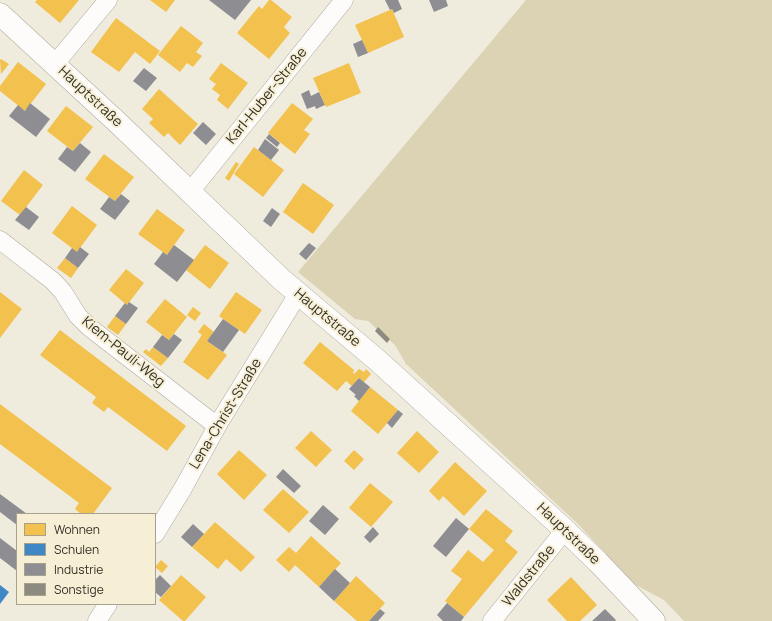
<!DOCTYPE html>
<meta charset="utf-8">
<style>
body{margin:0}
#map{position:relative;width:772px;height:621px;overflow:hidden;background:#efebdd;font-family:Manrope,sans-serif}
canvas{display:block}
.legend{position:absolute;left:16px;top:513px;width:140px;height:92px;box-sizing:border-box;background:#f6efd6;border:1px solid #a7a28f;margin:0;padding:5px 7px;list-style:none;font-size:12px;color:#312e24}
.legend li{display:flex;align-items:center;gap:8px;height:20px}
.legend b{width:20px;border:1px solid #a7a28f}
</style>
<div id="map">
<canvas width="772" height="621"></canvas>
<ul class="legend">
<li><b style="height:11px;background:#f2c14e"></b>Wohnen</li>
<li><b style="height:11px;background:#3f88c5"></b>Schulen</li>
<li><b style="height:11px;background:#8d8d92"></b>Industrie</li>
<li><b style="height:11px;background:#8d8a80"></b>Sonstige</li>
</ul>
</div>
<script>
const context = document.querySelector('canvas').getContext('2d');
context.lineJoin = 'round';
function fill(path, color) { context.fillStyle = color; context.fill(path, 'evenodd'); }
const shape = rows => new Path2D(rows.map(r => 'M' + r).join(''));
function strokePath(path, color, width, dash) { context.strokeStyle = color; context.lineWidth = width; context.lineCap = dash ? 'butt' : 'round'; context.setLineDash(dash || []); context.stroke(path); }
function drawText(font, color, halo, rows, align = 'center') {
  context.font = font + ' Manrope,sans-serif'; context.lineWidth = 4; context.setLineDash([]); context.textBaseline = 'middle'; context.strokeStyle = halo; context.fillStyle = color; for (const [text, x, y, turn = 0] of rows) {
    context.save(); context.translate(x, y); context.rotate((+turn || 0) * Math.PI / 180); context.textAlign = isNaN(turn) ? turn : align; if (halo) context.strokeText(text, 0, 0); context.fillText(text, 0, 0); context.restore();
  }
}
fill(shape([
 [526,0,772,0,772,621,684,621,664,600,634,584,578,524,406,364,395,345,368,321,355,319,298,272]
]), '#dcd3b5');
fill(shape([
 [37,0,79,0,60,23,35,2],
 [150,0,175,0,166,12],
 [269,0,271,0,292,17,284,27,290,33,269,59,237,33,259,6,262,9],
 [392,9,404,37,368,53,355,25],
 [116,18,160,51,150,64,135,52,119,72,91,52],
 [181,26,203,43,196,52,202,56,193,67,187,63,180,72,158,55],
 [1,59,9,64,1,74,0,60],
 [18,62,46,84,25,111,0,91,0,86],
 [221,63,248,83,228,109,217,100,220,95,212,89,216,84,209,79],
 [349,63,361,93,326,107,313,78],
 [159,89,198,124,180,145,168,133,164,137,149,123,153,119,142,109],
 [292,103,313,119,304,130,310,134,295,154,268,133],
 [66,106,93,127,73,151,47,131],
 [254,147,284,170,263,197,234,174],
 [104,154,134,177,115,201,85,179],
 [236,162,239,164,229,181,225,178],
 [24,170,43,185,20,215,1,201],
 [303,183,334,205,313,234,283,212],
 [72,206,97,225,77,252,52,233],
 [157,209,185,230,167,255,138,234],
 [205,245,229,263,210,289,186,270],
 [65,258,78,268,71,278,57,268],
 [126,269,144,283,127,305,109,290],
 [0,292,22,309,0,338],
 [236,292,262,310,245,334,219,316],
 [165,299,187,317,169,340,146,322],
 [193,307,201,313,195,321,187,315],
 [115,316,126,324,118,335,107,327],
 [204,324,214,332,207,341,227,355,208,380,183,362,202,335,198,332],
 [60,330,186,426,167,451,108,407,104,412,92,403,96,397,40,355],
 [320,342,354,370,353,373,354,374,359,369,364,372,366,369,371,374,364,382,359,378,352,386,346,381,337,391,303,363],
 [153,347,168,358,161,366,143,352,146,349,149,352],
 [370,387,398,410,378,434,351,411],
 [0,404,112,488,93,514,81,514,75,509,79,503,0,444],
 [311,431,332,450,316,467,295,448],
 [417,431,439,452,419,473,397,453],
 [239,450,267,475,244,500,217,474],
 [354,450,364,459,354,470,344,461],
 [455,462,487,491,464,516,443,496,439,501,429,491],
 [370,483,393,502,371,527,349,508],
 [283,489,309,512,289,533,263,510],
 [486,509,513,531,505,541,518,552,464,617,445,601,462,579,451,571,468,550,483,562,494,550,469,529],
 [215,522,255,557,241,572,226,559,218,569,192,547],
 [311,536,341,563,319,587,295,565,289,572,276,560,289,547,296,553],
 [161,560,168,566,162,573,155,567],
 [181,575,206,597,185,621,183,621,159,600],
 [356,576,385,603,369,621,357,621,334,601],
 [571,577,597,605,580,621,567,621,547,600]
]), '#f2c14e');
fill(shape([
 [0,585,9,592,0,604]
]), '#3f88c5');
fill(shape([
 [209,0,251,0,235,20],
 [385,0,398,0,402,9,394,13,392,9,390,10],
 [429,0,446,0,448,6,434,12],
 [362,40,368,53,358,57,353,44],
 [144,68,157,78,146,91,133,81],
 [309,90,311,96,319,92,325,105,316,109,315,106,307,109,301,94],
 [30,103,50,119,36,137,9,116,18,105,25,111],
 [203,122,216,134,206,145,193,133],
 [269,134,280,143,277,147,266,138],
 [265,139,279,150,271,160,258,150],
 [80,143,91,152,75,172,58,159,67,147,73,151],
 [121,194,130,201,115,220,100,209,109,197,115,201],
 [26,207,39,217,29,230,15,220],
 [272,208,280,214,271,227,263,221],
 [309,243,316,248,306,260,299,254],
 [174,245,194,260,177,282,154,264,163,252,167,255],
 [80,247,89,254,78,268,65,258,72,248,77,252],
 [129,302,138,308,126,324,115,316,125,303,127,305],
 [223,319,239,330,223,352,207,341],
 [174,334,182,340,168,358,153,347,162,335,169,340],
 [359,378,370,387,359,401,354,396,356,395,349,389],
 [398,410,403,414,392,428,387,423],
 [283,469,301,486,294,493,276,477],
 [0,494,27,514,17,514,17,525,0,512],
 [323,505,339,519,325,535,309,521],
 [456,518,469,529,446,557,433,546],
 [193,524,204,534,192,547,181,537],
 [373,527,379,534,370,543,364,537],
 [0,538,17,551,17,571,0,558],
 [335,569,350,583,334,601,319,587],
 [160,575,171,586,161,597,155,592,155,580],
 [447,603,464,617,461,621,443,621,437,615],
 [380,609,385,613,378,621,369,621],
 [605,609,616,620,615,621,592,621]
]), '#8d8d92');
fill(shape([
 [378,327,390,339,387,343,375,331]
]), '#8d8a80');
const minor = shape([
 [54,65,108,0],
 [189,193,344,0],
 [0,240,53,281,63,292,78,316,89,327,217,426],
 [155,534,182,490,220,421,298,294],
 [97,621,108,604],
 [492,621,565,530]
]);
const tertiary = shape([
 [0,14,117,122,281,279,377,360,565,530,598,562,654,621]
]);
strokePath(minor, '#aeaba0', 19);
strokePath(tertiary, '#aeaba0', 23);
strokePath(minor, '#fdfcfa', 18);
strokePath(tertiary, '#fdfcfa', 22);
drawText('14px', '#312e24', '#f6efd6', [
 ["Karl-Huber-Straße",267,96,-51],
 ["Hauptstraße",90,97,43],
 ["Hauptstraße",327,318,40],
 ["Kiem-Pauli-Weg",123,352,39],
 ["Lena-Christ-Straße",226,414,-59],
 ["Hauptstraße",568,534,44],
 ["Waldstraße",529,576,-51]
]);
</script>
